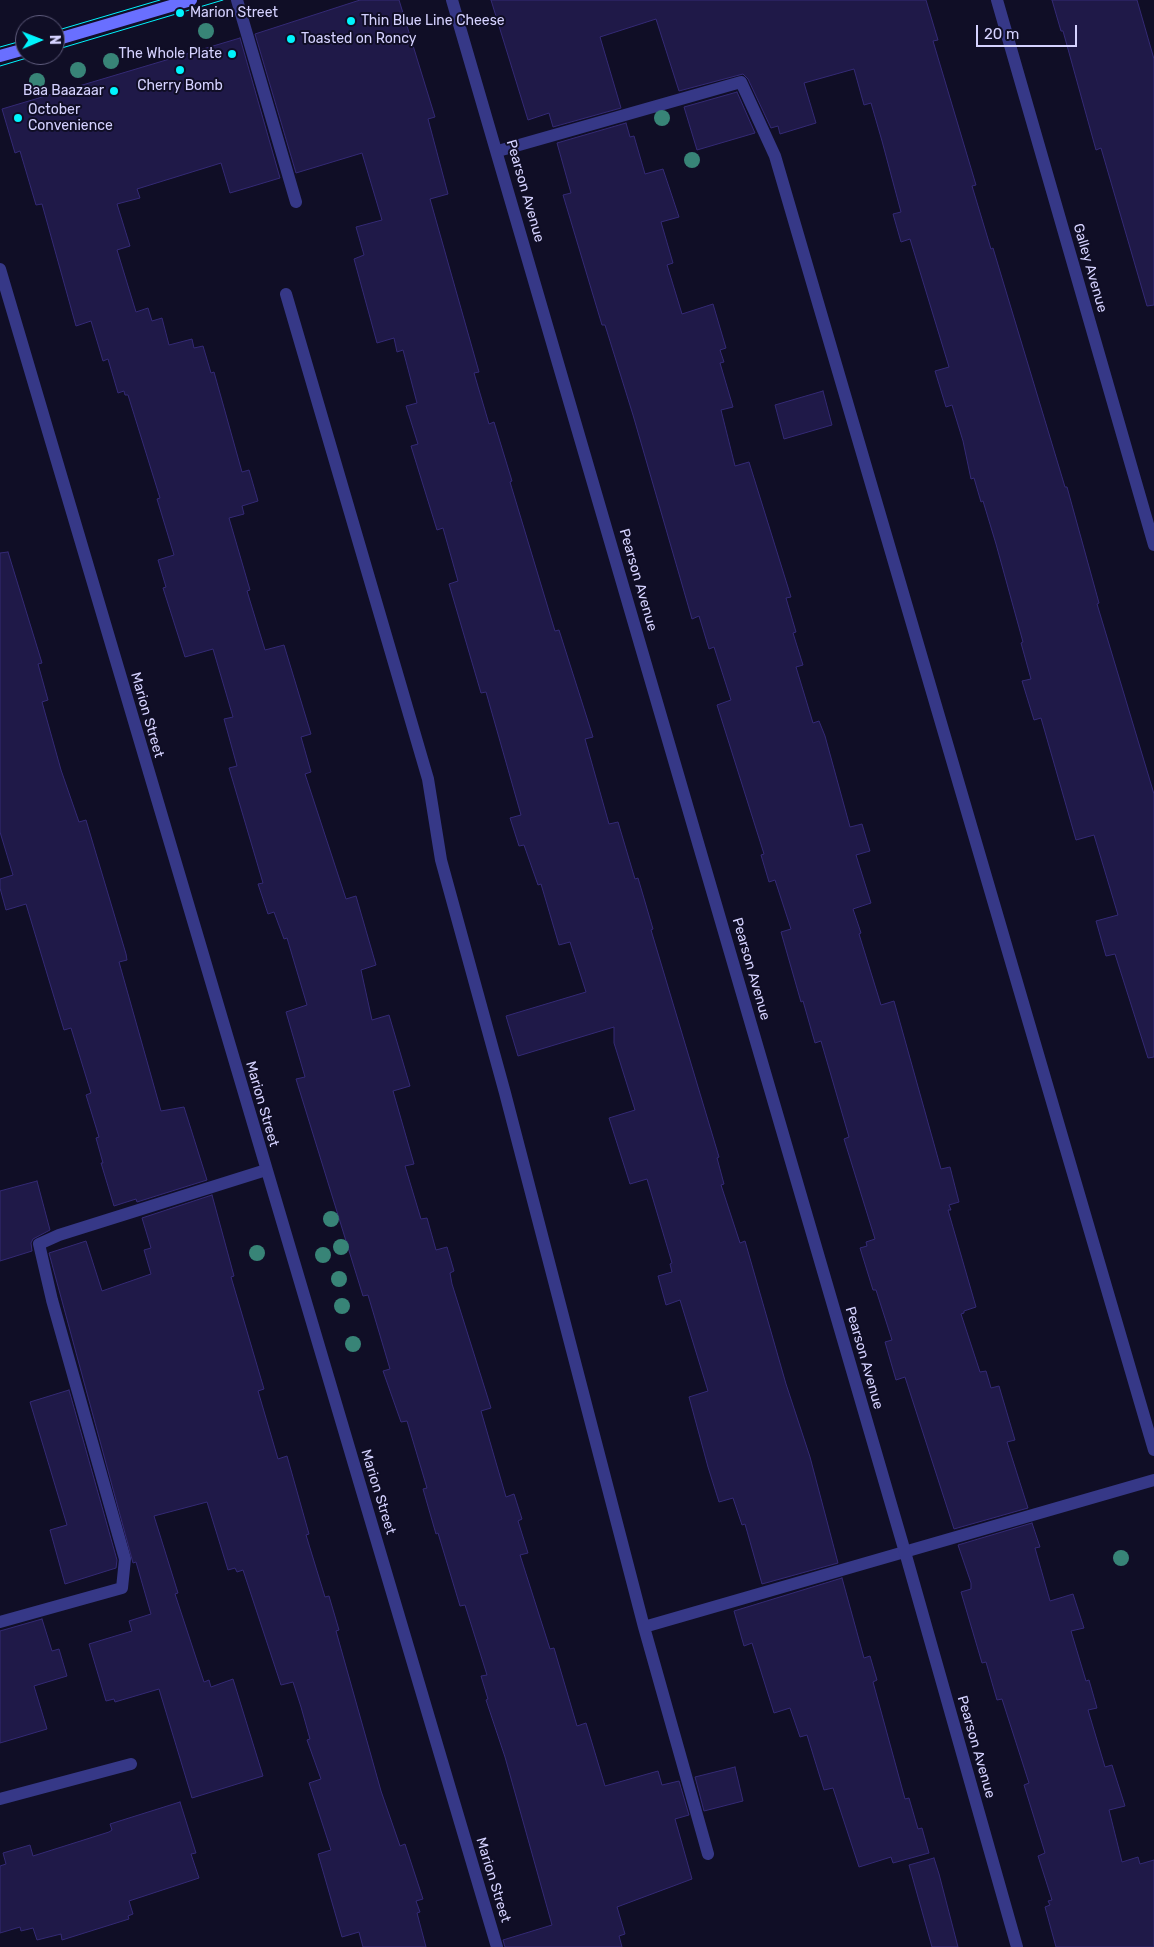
<!DOCTYPE html>
<style>
body{margin:0}
#map{position:relative;width:1154px;height:1947px;overflow:hidden;background:#100e26;font-family:Rubik,sans-serif}
canvas{display:block}
.north{position:absolute;left:15px;top:15px;width:50px;height:50px;box-sizing:border-box;background:#100e26;border:1px solid #5f5c7d;border-radius:50%;rotate:89deg;font-size:14px;font-weight:700;line-height:20px;text-align:center;color:#d5d2ff}
.north::after{content:'';display:block;margin:auto;width:18px;height:22px;background:#00f4fd;clip-path:polygon(50% 0,100% 100%,50% 72%,0 100%)}
.scale{position:absolute;left:976px;top:25px;width:101px;height:22px;box-sizing:border-box;border:2px solid #d5d2ff;border-top:0;padding-left:6px;font-size:15px;line-height:18px;white-space:nowrap;color:#d5d2ff;-webkit-text-stroke:4px #100e26;paint-order:stroke}
</style>
<div id="map">
<canvas width="1154" height="1947"></canvas>
<div class="north">N</div>
<div class="scale">20 m</div>
</div>
<script>
const context = document.querySelector('canvas').getContext('2d');
context.lineJoin = 'round';
function fill(path, color) { context.fillStyle = color; context.fill(path, 'evenodd'); }
const shape = rows => new Path2D(rows.map(r => 'M' + r).join(''));
function strokePath(path, color, width, dash) { context.strokeStyle = color; context.lineWidth = width; context.lineCap = dash ? 'butt' : 'round'; context.setLineDash(dash || []); context.stroke(path); }
function drawText(font, color, halo, rows, align = 'center') {
  context.font = font + ' Rubik,sans-serif'; context.lineWidth = 4; context.setLineDash([]); context.textBaseline = 'middle'; context.strokeStyle = halo; context.fillStyle = color; for (const [text, x, y, turn = 0] of rows) {
    context.save(); context.translate(x, y); context.rotate((+turn || 0) * Math.PI / 180); context.textAlign = isNaN(turn) ? turn : align; if (halo) context.strokeText(text, 0, 0); context.fillText(text, 0, 0); context.restore();
  }
}
const building = shape([
 [360,0,399,0,435,117,428,119,448,194,430,199,479,372,474,373,489,424,494,422,512,481,510,482,555,631,559,630,593,737,585,739,609,824,618,822,635,879,638,878,653,929,651,930,719,1157,717,1158,724,1184,721,1185,740,1243,745,1241,786,1384,810,1457,838,1563,762,1584,745,1524,742,1525,733,1498,719,1502,708,1467,689,1397,708,1391,680,1300,666,1305,658,1276,672,1272,670,1264,672,1263,647,1179,630,1184,609,1118,635,1110,614,1043,614,1027,518,1056,506,1016,586,992,570,942,559,945,541,884,538,885,524,845,519,846,510,818,521,815,486,692,481,693,449,584,458,581,443,528,437,530,411,446,418,444,406,406,417,403,403,350,397,352,394,338,377,343,354,259,364,255,356,227,382,220,362,153,296,173,255,34,360,0],
 [491,0,926,0,938,40,933,41,976,185,972,186,991,249,993,248,1002,278,1065,487,1067,487,1099,603,1097,604,1154,794,1154,1057,1148,1058,1115,954,1106,956,1096,921,1118,915,1094,835,1076,840,1041,718,1034,720,1022,681,1031,679,1021,643,1023,642,996,544,983,501,981,502,974,478,971,479,963,441,952,405,946,407,935,371,949,367,910,239,901,242,893,214,901,212,882,141,871,103,864,105,854,69,804,83,816,123,780,134,778,126,771,128,748,79,743,74,679,91,656,19,600,37,621,108,553,127,549,113,528,120,491,0],
 [1052,0,1137,0,1154,59,1154,305,1147,306,1101,148,1096,150,1063,31,1061,31,1052,0],
 [240,38,280,178,230,193,221,163,137,189,140,198,117,204,130,246,117,250,136,312,148,308,152,321,162,318,169,345,192,339,194,348,203,346,211,373,214,372,242,472,249,470,258,501,242,506,244,514,229,518,250,590,247,591,265,650,284,645,311,734,301,737,311,772,305,774,346,899,356,896,376,965,361,970,372,1020,389,1015,410,1086,393,1091,414,1164,405,1166,421,1219,427,1218,436,1250,447,1247,454,1271,450,1273,452,1284,491,1408,481,1411,506,1497,514,1494,522,1519,518,1521,528,1553,520,1555,550,1649,554,1648,577,1726,586,1723,605,1786,658,1771,662,1785,679,1781,689,1815,675,1819,692,1879,617,1907,625,1934,619,1936,622,1947,505,1947,503,1940,552,1925,505,1757,486,1700,488,1699,481,1676,487,1675,465,1605,460,1606,438,1533,436,1534,423,1489,427,1488,407,1421,401,1422,383,1371,390,1369,368,1295,363,1296,296,1079,305,1077,286,1012,307,1005,287,938,284,939,274,912,268,914,258,884,263,883,229,768,237,766,224,719,233,717,213,649,185,657,163,588,166,587,158,560,174,555,157,499,160,498,128,395,125,395,124,391,118,393,108,359,103,361,91,321,76,326,42,204,36,205,20,151,15,153,2,109,240,38],
 [737,92,755,133,697,150,684,107,737,92],
 [626,123,630,137,634,136,645,174,663,169,679,217,661,222,673,263,667,265,682,314,713,304,726,348,720,350,724,362,720,363,733,407,721,410,735,466,749,462,791,597,786,598,796,632,793,633,803,665,796,667,813,723,819,721,825,736,850,827,862,824,870,851,856,855,871,903,853,909,861,933,859,934,881,1005,894,1001,941,1169,950,1167,959,1202,949,1205,951,1210,948,1210,976,1307,964,1311,964,1313,961,1314,980,1372,986,1371,991,1388,999,1386,1015,1440,1007,1442,1028,1508,954,1529,905,1377,896,1380,885,1342,892,1340,876,1290,873,1290,860,1248,867,1246,866,1242,875,1239,844,1139,849,1137,821,1041,815,1043,803,1001,801,1002,781,932,791,929,775,880,769,882,761,855,764,854,717,705,731,700,714,647,709,649,699,616,692,619,633,415,605,325,602,325,563,195,571,193,557,143,626,123],
 [823,391,832,425,784,439,775,405,823,391],
 [8,552,42,663,38,664,48,700,42,702,61,770,79,822,86,820,126,954,127,960,119,962,161,1111,184,1107,207,1180,137,1202,136,1199,114,1206,101,1163,103,1163,96,1138,99,1137,86,1095,91,1093,71,1028,64,1030,26,904,6,910,0,888,0,879,13,875,0,832,0,553,8,552],
 [37,1181,50,1230,33,1239,31,1243,32,1251,0,1261,0,1191,37,1181],
 [212,1195,234,1276,231,1277,264,1389,258,1391,278,1459,287,1456,309,1534,306,1535,325,1597,329,1596,339,1630,336,1631,381,1791,400,1846,405,1844,423,1899,416,1901,420,1912,417,1913,426,1947,363,1947,359,1932,342,1937,318,1854,331,1850,309,1783,321,1779,307,1740,310,1739,301,1707,293,1682,281,1685,243,1570,237,1572,235,1568,228,1570,207,1502,154,1516,178,1593,175,1594,204,1682,209,1680,211,1687,233,1679,263,1776,192,1798,159,1689,115,1702,114,1699,106,1701,89,1644,132,1631,129,1621,151,1614,136,1562,133,1563,49,1253,86,1241,102,1291,151,1274,144,1250,151,1248,142,1218,212,1195],
 [69,1390,117,1560,116,1568,65,1584,50,1530,67,1525,30,1402,69,1390],
 [1032,1523,1040,1547,1035,1548,1050,1601,1073,1594,1084,1628,1071,1631,1086,1681,1089,1680,1097,1708,1088,1710,1105,1767,1112,1765,1125,1806,1109,1810,1122,1862,1138,1857,1140,1864,1154,1860,1154,1947,1056,1947,1045,1907,1050,1905,1048,1901,1052,1900,1038,1856,1045,1853,1024,1785,1029,1783,1002,1699,997,1700,986,1662,982,1663,961,1592,971,1589,971,1583,958,1545,1032,1523],
 [842,1578,864,1658,870,1656,877,1680,873,1682,905,1799,909,1798,918,1829,922,1828,929,1853,893,1863,891,1857,859,1867,833,1788,824,1790,807,1735,800,1737,790,1708,774,1713,752,1643,744,1646,734,1611,842,1578],
 [42,1619,52,1651,59,1649,67,1676,34,1686,47,1729,0,1743,0,1631,42,1619],
 [735,1767,743,1801,704,1811,695,1777,735,1767],
 [180,1802,196,1853,191,1854,199,1878,129,1901,133,1914,128,1916,129,1919,62,1940,61,1934,37,1940,33,1928,21,1931,20,1927,0,1933,0,1866,6,1864,3,1853,30,1845,33,1856,109,1832,112,1830,110,1824,180,1802],
 [934,1858,939,1874,958,1947,932,1947,909,1865,934,1858]
]);
fill(building, '#1f1948');
strokePath(building, '#342a75', 1);
strokePath(shape([
 [237,0,296,202],
 [498,151,741,82,775,156,1154,1450],
 [286,294,428,779,441,860,505,1093,644,1627,708,1854],
 [0,1622,122,1588,125,1559,52,1300,39,1244,59,1235,266,1170],
 [644,1627,1154,1480]
]), '#363887', 12);
strokePath(shape([
 [452,0,905,1552,1017,1947],
 [997,0,1154,545],
 [0,269,497,1947],
 [0,1799,131,1764]
]), '#363887', 12);
strokePath(shape([
 [55,40,191,0],
 [0,56,25,49]
]), '#696fff', 12);
strokePath(shape([
 [55,31,160,0],
 [0,47,25,40],
 [55,50,223,0],
 [0,66,37,55]
]), '#00f4fd', 1);
context.fillStyle = '#388477';
for (const [x, y] of [
 [206,31],
 [111,61],
 [78,70],
 [37,81],
 [662,118],
 [692,160],
 [331,1219],
 [341,1247],
 [257,1253],
 [323,1255],
 [339,1279],
 [342,1306],
 [353,1344],
 [1121,1558]
]) { context.beginPath(); context.arc(x, y, 8, 0, 2 * Math.PI); context.fill(); }
for (const [x, y, r, color] of [
 [180,13,5,"#00f4fd"],
 [351,21,5,"#00f4fd"],
 [291,39,5,"#00f4fd"],
 [232,54,5,"#00f4fd"],
 [180,70,5,"#00f4fd"],
 [114,91,5,"#00f4fd"],
 [18,118,5,"#00f4fd"]
]) { const dot = new Path2D(); dot.arc(x, y, r, 0, 2 * Math.PI); context.fillStyle = color; context.fill(dot); strokePath(dot, '#100e26', 2); }
drawText('14px', '#d5d2ff', '#100e26', [
 ["Marion Street",190,13],
 ["Thin Blue Line Cheese",361,21],
 ["Toasted on Roncy",301,39],
 ["The Whole Plate",222,54,"right"],
 ["Cherry Bomb",180,86,"center"],
 ["Baa Baazaar",104,91,"right"],
 ["October",28,110],
 ["Convenience",28,126]
], 'left');
drawText('14px', '#d5d2ff', '#100e26', [
 ["Pearson Avenue",525,191,74],
 ["Galley Avenue",1090,268,74],
 ["Pearson Avenue",638,580,74],
 ["Marion Street",147,715,74],
 ["Pearson Avenue",751,969,74],
 ["Marion Street",262,1104,74],
 ["Pearson Avenue",864,1358,74],
 ["Marion Street",378,1492,73],
 ["Pearson Avenue",976,1747,74],
 ["Marion Street",493,1880,73]
]);
</script>
